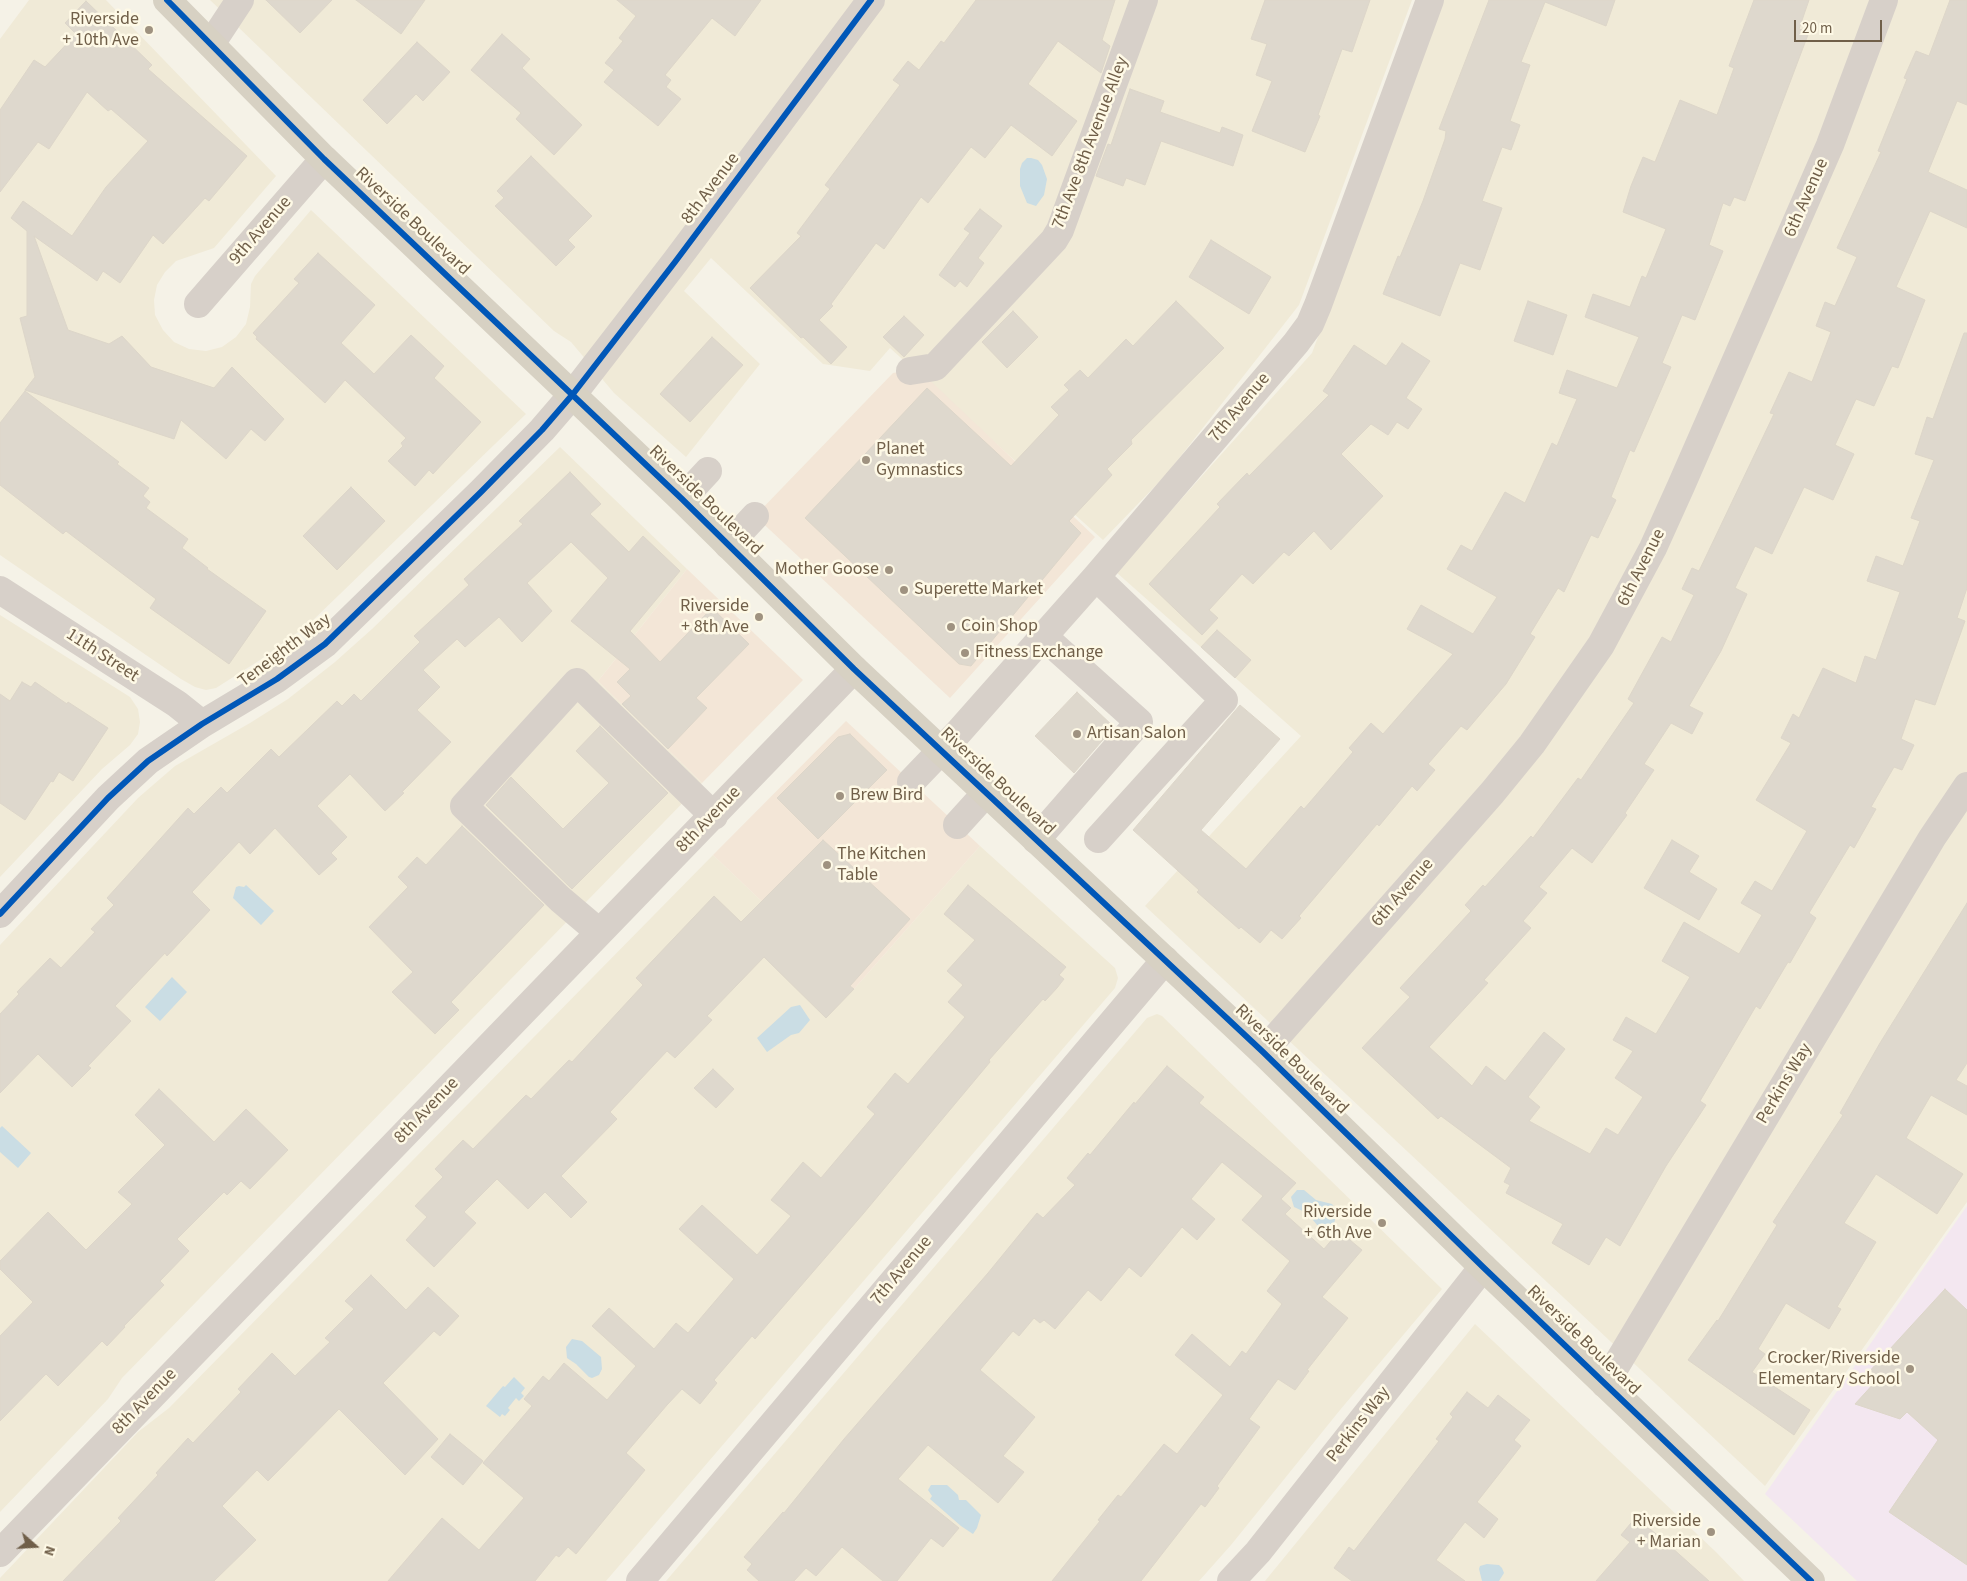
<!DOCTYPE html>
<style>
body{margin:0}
#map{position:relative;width:1967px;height:1581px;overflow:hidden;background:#f5f2e7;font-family:"Source Sans 3",sans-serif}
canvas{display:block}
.north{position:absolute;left:10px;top:1521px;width:50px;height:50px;-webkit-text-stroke:4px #fef9e6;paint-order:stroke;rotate:109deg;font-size:14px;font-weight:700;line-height:20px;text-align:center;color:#705f49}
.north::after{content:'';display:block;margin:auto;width:18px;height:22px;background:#705f49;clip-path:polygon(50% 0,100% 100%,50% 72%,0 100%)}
.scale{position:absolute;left:1794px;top:20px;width:88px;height:22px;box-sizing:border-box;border:2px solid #705f49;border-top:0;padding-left:6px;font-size:15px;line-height:18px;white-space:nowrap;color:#705f49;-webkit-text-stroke:4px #fef9e6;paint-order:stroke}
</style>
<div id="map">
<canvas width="1967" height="1581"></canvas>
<div class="north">N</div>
<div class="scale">20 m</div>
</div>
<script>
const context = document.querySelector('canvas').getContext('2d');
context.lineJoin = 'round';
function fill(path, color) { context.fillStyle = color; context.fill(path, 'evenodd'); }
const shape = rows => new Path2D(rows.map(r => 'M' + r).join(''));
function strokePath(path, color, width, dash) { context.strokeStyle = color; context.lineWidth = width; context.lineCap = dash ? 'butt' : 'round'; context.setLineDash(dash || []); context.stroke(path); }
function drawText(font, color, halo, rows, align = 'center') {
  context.font = font + ' "Source Sans 3",sans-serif'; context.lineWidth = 5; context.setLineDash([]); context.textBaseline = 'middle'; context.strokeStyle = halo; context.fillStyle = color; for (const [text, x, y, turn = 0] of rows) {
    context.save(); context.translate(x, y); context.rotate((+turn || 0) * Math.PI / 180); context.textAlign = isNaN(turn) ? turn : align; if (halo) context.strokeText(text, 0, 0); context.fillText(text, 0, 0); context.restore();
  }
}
fill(shape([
 [29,0,106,0,276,176,214,248,176,261,165,272,157,285,154,300,155,315,163,330,174,342,189,349,206,351,222,347,236,337,246,324,250,307,251,284,255,276,311,210,526,414,309,624,260,660,216,688,206,690,195,687,181,679,0,555,0,39],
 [210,0,1412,0,1299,305,1166,475,1103,540,890,348,870,371,823,364,711,258,684,291,760,364,686,457,614,393,571,342,554,331],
 [1444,0,1967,0,1967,1202,1765,1486,1145,906,1301,736,1116,572,1312,353],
 [560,447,687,569,598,681,702,783,122,1378,108,1399,0,1512,0,945,138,798,175,766,250,723,288,699,335,662,372,629],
 [0,615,130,697,138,709,140,722,138,734,130,745,102,769,0,877],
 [980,846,1115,968,1118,978,1115,988,606,1581,0,1581,0,1578,138,1432,169,1408,713,855,854,989],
 [1157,1014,1162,1016,1442,1289,1340,1410,1231,1545,1199,1581,666,1581,1147,1018],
 [1475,1324,1716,1552,1744,1581,1265,1581]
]), '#f0ead7');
fill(shape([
 [918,369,1095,537,950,698,755,516,893,373],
 [687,569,803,680,702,783,598,681],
 [846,721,980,846,854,989,713,855]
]), '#f3e6d7');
fill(shape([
 [1967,1206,1967,1581,1857,1581,1765,1494]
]), '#f3e7f0');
fill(shape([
 [1027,158,1031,158,1038,160,1042,165,1047,179,1044,195,1036,206,1027,203,1020,186,1020,169,1022,163],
 [246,885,274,911,261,925,233,898,236,887,239,886,244,887],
 [172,977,187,992,160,1021,145,1007],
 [800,1005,810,1020,799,1033,791,1035,767,1052,757,1038,791,1007],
 [2,1126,31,1153,18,1168,0,1152,0,1128],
 [1297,1190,1304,1190,1316,1200,1332,1204,1337,1211,1334,1224,1326,1227,1318,1226,1307,1213,1294,1207,1291,1197],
 [572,1339,582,1341,601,1357,602,1369,599,1375,592,1378,589,1377,576,1364,567,1358,566,1347],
 [514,1377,525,1388,521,1393,524,1396,519,1401,516,1398,508,1408,510,1410,505,1416,502,1414,500,1417,486,1406,503,1386,505,1387],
 [931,1485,947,1485,958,1495,959,1500,966,1500,981,1515,977,1528,973,1534,961,1526,930,1499,932,1496,928,1490],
 [1487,1564,1499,1565,1502,1568,1504,1573,1499,1581,1482,1581,1479,1569,1480,1566]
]), '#cadde4');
const building = shape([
 [266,0,332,0,300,33,266,0],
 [356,0,425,0,401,34,356,0],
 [617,0,761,0,735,36,712,18,665,75,671,80,666,87,681,99,658,126,604,82,614,70,605,63,623,41,619,38,636,16,617,0],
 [976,0,1115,0,1102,40,1110,46,1101,73,1058,41,1028,84,1077,121,1052,156,1011,125,985,158,971,147,928,203,921,197,884,249,876,243,831,304,833,306,819,320,847,347,831,364,803,337,801,338,750,288,801,236,797,233,830,189,825,185,900,85,893,80,908,61,919,70,941,41,944,43,976,0],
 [1265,0,1370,0,1352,52,1342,49,1318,115,1320,116,1305,152,1252,131,1272,81,1256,75,1267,44,1251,39,1265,0],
 [1489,0,1615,0,1606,26,1545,2,1521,62,1530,65,1510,121,1520,125,1511,150,1502,147,1482,201,1502,208,1480,270,1460,263,1440,316,1383,294,1398,256,1400,257,1423,201,1445,139,1446,131,1439,129,1489,0],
 [1754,0,1809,0,1799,29,1809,32,1745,201,1734,197,1730,206,1723,203,1709,245,1723,251,1695,320,1682,315,1662,363,1671,367,1634,452,1630,450,1611,497,1616,500,1598,538,1591,535,1564,592,1558,588,1530,634,1535,637,1506,684,1467,730,1461,726,1428,764,1435,770,1417,791,1412,786,1379,826,1377,824,1299,916,1301,918,1282,939,1271,930,1260,943,1241,927,1239,929,1197,892,1199,890,1133,830,1240,705,1280,739,1201,830,1246,869,1301,806,1304,809,1353,752,1349,748,1371,723,1383,734,1453,654,1407,629,1421,605,1473,634,1497,597,1447,569,1461,545,1472,551,1505,492,1525,503,1552,443,1557,446,1577,399,1559,393,1567,370,1617,388,1639,337,1585,317,1593,294,1630,307,1642,276,1646,278,1666,229,1623,212,1631,186,1643,157,1655,162,1680,100,1717,115,1734,68,1729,66,1754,0],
 [1950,0,1967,0,1967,105,1957,101,1928,172,1967,190,1967,228,1930,211,1896,287,1925,300,1898,368,1892,366,1874,406,1856,399,1835,445,1854,454,1833,500,1804,487,1772,554,1755,546,1735,588,1747,594,1721,651,1689,706,1703,713,1692,734,1671,723,1644,764,1654,770,1625,813,1627,815,1592,863,1572,848,1539,887,1547,893,1523,921,1531,928,1484,980,1488,983,1429,1047,1472,1086,1486,1066,1505,1081,1544,1032,1565,1049,1528,1097,1540,1107,1529,1121,1590,1154,1606,1128,1618,1135,1643,1097,1615,1078,1633,1051,1613,1040,1626,1017,1656,1034,1690,977,1662,961,1684,922,1739,954,1762,915,1741,903,1755,881,1772,891,1807,831,1756,800,1791,743,1781,738,1793,714,1799,718,1823,668,1856,683,1865,656,1876,660,1900,592,1867,581,1876,556,1903,566,1920,521,1911,518,1934,460,1915,454,1927,417,1933,419,1964,333,1967,333,1967,588,1957,618,1965,621,1935,705,1915,699,1901,739,1914,745,1902,770,1894,767,1871,807,1876,809,1854,848,1850,845,1809,913,1816,918,1790,963,1788,962,1760,1009,1756,1006,1700,1101,1706,1105,1666,1166,1620,1246,1606,1237,1589,1265,1552,1243,1563,1224,1506,1193,1510,1185,1504,1182,1511,1168,1441,1116,1438,1119,1362,1048,1410,997,1400,988,1471,911,1465,905,1483,885,1485,887,1531,836,1533,838,1578,778,1581,780,1634,703,1628,699,1662,637,1671,642,1694,595,1682,589,1692,568,1699,571,1774,414,1770,413,1789,372,1812,382,1831,332,1816,326,1825,302,1835,306,1857,257,1837,248,1881,152,1878,151,1907,79,1904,78,1916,51,1929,56,1950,0],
 [86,1,152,65,148,69,247,156,209,201,205,198,163,244,153,235,120,283,103,271,97,281,34,236,68,330,109,344,122,336,151,367,214,388,232,367,284,419,265,441,251,429,226,459,181,420,174,439,25,390,35,377,20,318,27,316,27,231,11,218,23,201,72,236,106,187,148,141,111,109,108,111,87,92,49,149,38,142,0,192,0,110,34,60,45,67,76,34,65,23,86,1],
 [502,34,530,59,522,68,582,125,554,155,516,119,521,113,471,70,502,34],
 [417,42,450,72,423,101,416,94,387,124,363,100,417,42],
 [1130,89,1164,101,1160,112,1220,133,1222,127,1243,135,1233,166,1161,141,1145,185,1126,178,1123,186,1096,176,1108,144,1111,145,1130,89],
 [531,156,592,216,568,240,575,247,556,266,495,206,504,198,497,191,531,156],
 [980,209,1002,226,978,258,984,263,967,287,960,281,955,287,939,275,970,233,964,229,980,209],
 [1211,240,1271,277,1249,314,1189,277,1211,240],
 [318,253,375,305,341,343,374,374,411,335,444,366,434,378,481,422,433,474,429,470,415,486,388,461,403,446,401,443,406,438,345,380,325,403,256,339,257,337,253,333,299,283,294,279,318,253],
 [1176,301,1224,348,1131,440,1132,444,1107,469,1112,475,1069,521,1081,533,971,666,959,664,805,518,927,388,1011,466,1059,415,1051,407,1069,390,1064,385,1080,370,1088,378,1126,339,1133,346,1176,301],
 [1528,301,1567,315,1553,355,1514,341,1528,301],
 [1013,311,1038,337,1007,368,982,342,1013,311],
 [904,316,924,335,904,357,883,337,904,316],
 [712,337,743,365,690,422,660,394,712,337],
 [1402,343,1430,361,1406,398,1422,409,1408,429,1397,422,1388,435,1371,424,1341,454,1383,496,1331,550,1314,531,1289,556,1284,552,1253,584,1242,574,1209,610,1218,618,1202,635,1149,584,1220,507,1217,504,1247,473,1249,476,1329,395,1323,391,1354,345,1386,366,1402,343],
 [25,391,119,462,117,464,149,488,143,496,150,502,146,508,188,539,182,548,208,568,207,569,266,611,229,664,150,608,156,599,66,531,63,534,0,485,0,423,25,391],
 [570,472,601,504,590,514,629,552,643,536,680,571,630,631,660,662,712,608,749,644,696,698,707,708,668,749,622,704,631,696,617,682,630,669,571,621,608,578,571,542,527,583,552,611,522,642,499,617,465,647,457,639,423,670,440,687,417,710,451,742,402,792,404,793,385,811,350,774,317,806,347,837,331,853,337,859,319,875,275,828,250,854,239,842,192,892,210,910,167,956,165,953,115,1006,131,1021,88,1066,91,1068,72,1087,38,1054,0,1093,0,1014,19,994,17,992,50,958,61,968,95,932,91,929,114,905,107,898,188,808,194,814,221,787,227,793,271,749,279,757,337,701,342,706,354,694,361,701,420,642,414,636,469,585,464,579,523,524,519,521,570,472],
 [351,487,385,521,337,570,303,536,351,487],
 [1217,630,1251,660,1235,678,1201,647,1217,630],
 [22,682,31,687,35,682,67,704,68,702,108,728,73,781,59,772,53,782,51,781,25,820,0,803,0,694,10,701,22,682],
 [1077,692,1114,727,1074,773,1035,736,1077,692],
 [600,726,668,793,572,889,486,805,511,777,563,829,609,783,576,751,600,726],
 [850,734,887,770,818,839,777,798,838,737,850,734],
 [462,826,544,905,451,1002,459,1010,435,1034,392,992,413,972,369,927,408,887,398,877,417,857,426,865,462,826],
 [823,840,910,919,850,986,854,989,826,1018,764,957,707,1016,712,1020,675,1058,667,1051,610,1112,617,1119,561,1176,587,1202,571,1218,545,1192,528,1209,497,1179,464,1212,476,1223,434,1267,406,1240,427,1217,415,1206,443,1177,435,1169,463,1140,473,1149,526,1095,531,1099,569,1060,572,1062,643,985,636,978,714,896,741,922,823,840],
 [1672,840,1699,856,1689,872,1717,889,1699,920,1644,888,1672,840],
 [968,885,1066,967,1059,975,1064,979,1057,988,1045,1001,1043,999,989,1060,990,1062,863,1214,755,1339,752,1336,714,1380,717,1383,700,1404,682,1389,667,1405,626,1453,645,1470,576,1554,568,1547,559,1557,556,1555,535,1581,388,1581,442,1518,479,1550,524,1498,483,1463,532,1406,524,1399,543,1376,549,1381,564,1363,607,1400,636,1366,592,1326,609,1308,654,1349,676,1323,688,1333,734,1279,679,1229,702,1205,757,1255,791,1216,771,1200,803,1162,821,1178,875,1114,867,1107,895,1073,908,1084,965,1017,948,1002,963,985,947,971,975,940,944,914,968,885],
 [1967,903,1967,1063,1956,1080,1967,1086,1967,1115,1931,1095,1906,1138,1963,1174,1937,1214,1876,1174,1844,1223,1876,1242,1837,1307,1841,1309,1829,1329,1786,1303,1758,1349,1765,1354,1752,1372,1810,1410,1794,1435,1688,1360,1717,1320,1718,1321,1777,1225,1773,1222,1843,1115,1840,1113,1880,1043,1967,903],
 [1167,1066,1204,1097,1199,1103,1296,1183,1281,1199,1291,1208,1285,1214,1324,1249,1339,1231,1362,1250,1322,1297,1348,1318,1307,1370,1309,1371,1295,1390,1278,1379,1249,1419,1260,1427,1217,1486,1219,1488,1205,1507,1201,1504,1141,1581,1052,1581,1100,1521,1098,1520,1118,1495,1121,1497,1164,1444,1177,1454,1223,1395,1175,1355,1192,1334,1230,1367,1242,1351,1246,1354,1282,1304,1267,1291,1290,1261,1242,1220,1263,1196,1222,1162,1191,1199,1215,1219,1197,1240,1182,1227,1141,1277,1129,1267,1101,1301,1088,1290,1055,1329,1044,1320,1040,1323,1034,1318,1019,1336,1013,1331,980,1370,1035,1417,1003,1456,1024,1472,998,1503,928,1445,898,1479,959,1528,943,1547,931,1538,897,1581,883,1581,842,1547,816,1576,806,1568,794,1581,759,1581,747,1570,752,1564,744,1557,783,1512,784,1513,844,1439,988,1273,1037,1213,1043,1218,1075,1185,1067,1178,1088,1153,1090,1155,1134,1102,1135,1104,1167,1066],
 [713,1069,734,1089,716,1108,694,1088,713,1069],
 [159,1089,214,1142,246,1109,288,1150,250,1189,241,1181,227,1195,224,1192,177,1239,189,1251,160,1281,164,1285,124,1326,125,1327,107,1346,102,1341,58,1386,46,1374,0,1421,0,1336,33,1302,0,1269,0,1261,48,1212,86,1250,132,1204,118,1192,165,1145,135,1115,159,1089],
 [371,1275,406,1310,428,1287,459,1316,440,1336,434,1331,383,1383,438,1439,405,1475,339,1409,268,1481,257,1470,222,1506,256,1540,214,1581,63,1581,121,1521,118,1518,158,1475,156,1473,188,1438,193,1443,241,1392,238,1389,272,1353,295,1376,330,1342,325,1338,354,1309,345,1301,371,1275],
 [1945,1289,1967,1310,1967,1565,1889,1512,1938,1440,1907,1412,1900,1419,1855,1404,1876,1381,1867,1374,1945,1289],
 [1467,1392,1488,1408,1498,1395,1530,1420,1514,1440,1521,1446,1477,1502,1498,1519,1484,1538,1465,1522,1436,1560,1465,1581,1352,1581,1334,1568,1349,1547,1354,1551,1439,1441,1436,1439,1453,1417,1450,1414,1467,1392],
 [450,1434,483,1461,463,1485,431,1457,450,1434],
 [1636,1517,1670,1546,1709,1581,1596,1581,1630,1542,1621,1535,1636,1517]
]);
fill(building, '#ded8cd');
strokePath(building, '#ddd6c9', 1);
strokePath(shape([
 [211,44,240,0],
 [198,304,324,159],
 [910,371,935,367,1054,240,1060,230,1144,0],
 [682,499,708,471],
 [728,545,755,516],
 [1096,577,1224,700,1098,839],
 [0,590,177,704,202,724],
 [911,782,957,734,1096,577,1296,343,1310,324,1318,305,1430,0],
 [957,825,986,793],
 [1036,840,1139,722,1043,636],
 [0,914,108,798,148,761,202,724,277,679,325,644,481,492,542,430,573,394,675,262,871,0],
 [599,932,560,899,464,806,577,682,714,816],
 [1263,1052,1492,793,1532,744,1601,645,1653,548,1681,486,1830,145,1884,0],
 [1605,1384,1932,838,1967,786],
 [0,1553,854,669],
 [640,1581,1165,960],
 [1231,1581,1258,1552,1483,1267]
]), '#d7d0c9', 28);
strokePath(shape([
 [167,0,324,159,682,499,854,669,1263,1052,1483,1267,1811,1581]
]), '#d7d1c3', 28);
strokePath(shape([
 [167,0,324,159,682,499,854,669,1263,1052,1483,1267,1811,1581],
 [0,914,108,798,148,761,202,724,277,679,325,644,481,492,542,430,573,394,675,262,871,0]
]), '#0057b8', 6);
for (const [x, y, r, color] of [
 [149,30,5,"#9f9280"],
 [866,460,5,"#9f9280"],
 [889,570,5,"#9f9280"],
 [904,590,5,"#9f9280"],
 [759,617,5,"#9f9280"],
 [951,627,5,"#9f9280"],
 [965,653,5,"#9f9280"],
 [1077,734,5,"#9f9280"],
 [840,796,5,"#9f9280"],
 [827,865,5,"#9f9280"],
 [1382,1223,5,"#9f9280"],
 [1910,1369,5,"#9f9280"],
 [1711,1532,5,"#9f9280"]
]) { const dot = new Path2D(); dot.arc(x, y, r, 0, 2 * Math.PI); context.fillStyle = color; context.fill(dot); strokePath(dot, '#fef9e6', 2); }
drawText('18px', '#705f49', '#fef9e6', [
 ["Riverside",139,20,"right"],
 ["+ 10th Ave",139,41,"right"],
 ["Planet",876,450],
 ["Gymnastics",876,471],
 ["Mother Goose",879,570,"right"],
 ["Superette Market",914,590],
 ["Riverside",749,607,"right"],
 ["+ 8th Ave",749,628,"right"],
 ["Coin Shop",961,627],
 ["Fitness Exchange",975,653],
 ["Artisan Salon",1087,734],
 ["Brew Bird",850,796],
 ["The Kitchen",837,855],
 ["Table",837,876],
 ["Riverside",1372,1213,"right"],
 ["+ 6th Ave",1372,1234,"right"],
 ["Crocker/Riverside",1900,1359,"right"],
 ["Elementary School",1900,1380,"right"],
 ["Riverside",1701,1522,"right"],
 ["+ Marian",1701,1543,"right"]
], 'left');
drawText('18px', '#705f49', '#fef9e6', [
 ["7th Ave 8th Avenue Alley",1091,143,-69],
 ["8th Avenue",711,189,-53],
 ["6th Avenue",1807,198,-66],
 ["Riverside Boulevard",412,222,43],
 ["9th Avenue",261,231,-49],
 ["7th Avenue",1240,408,-50],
 ["Riverside Boulevard",705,501,44],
 ["6th Avenue",1642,568,-63],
 ["Teneighth Way",285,651,-37],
 ["11th Street",102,656,33],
 ["Riverside Boulevard",997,782,43],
 ["8th Avenue",709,820,-46],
 ["6th Avenue",1403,893,-49],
 ["Riverside Boulevard",1291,1060,44],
 ["Perkins Way",1785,1084,-59],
 ["8th Avenue",427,1111,-46],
 ["7th Avenue",902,1271,-50],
 ["Riverside Boulevard",1583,1341,44],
 ["8th Avenue",145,1402,-46],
 ["Perkins Way",1359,1425,-52]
]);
</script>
